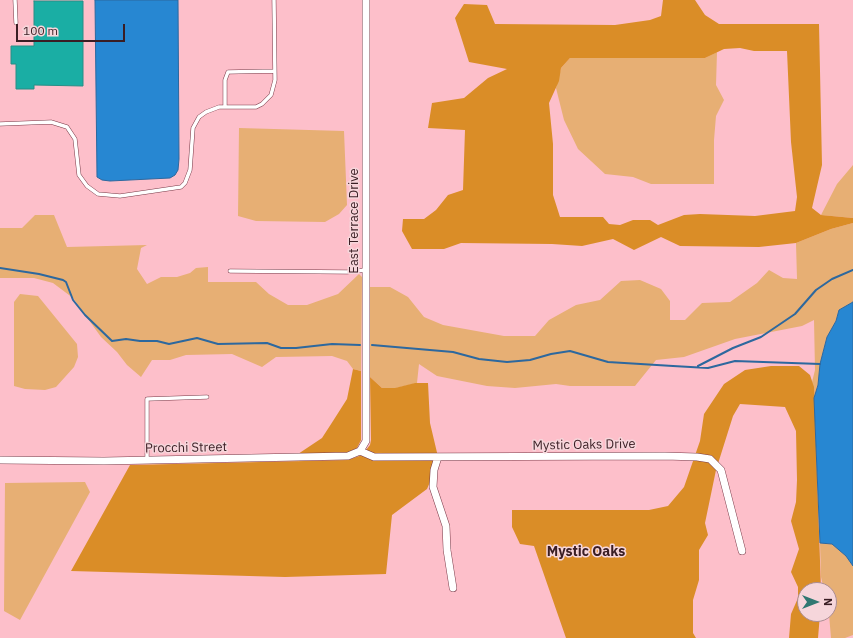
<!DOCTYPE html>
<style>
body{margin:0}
#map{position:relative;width:853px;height:638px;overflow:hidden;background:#fdbfca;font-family:"IBM Plex Sans",sans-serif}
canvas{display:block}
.north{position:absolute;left:797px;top:582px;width:40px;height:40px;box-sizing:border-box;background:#f6d6db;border:1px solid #ab8c92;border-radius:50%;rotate:90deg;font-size:11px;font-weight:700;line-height:16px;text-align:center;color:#3a1e24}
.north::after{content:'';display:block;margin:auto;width:14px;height:18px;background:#307872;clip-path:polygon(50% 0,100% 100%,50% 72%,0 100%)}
.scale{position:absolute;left:16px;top:24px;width:109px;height:18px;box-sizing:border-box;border:2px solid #3a1e24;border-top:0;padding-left:5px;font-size:12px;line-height:14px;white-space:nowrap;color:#3a1e24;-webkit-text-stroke:3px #f6d6db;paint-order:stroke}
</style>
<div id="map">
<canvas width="853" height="638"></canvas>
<div class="north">N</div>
<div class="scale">100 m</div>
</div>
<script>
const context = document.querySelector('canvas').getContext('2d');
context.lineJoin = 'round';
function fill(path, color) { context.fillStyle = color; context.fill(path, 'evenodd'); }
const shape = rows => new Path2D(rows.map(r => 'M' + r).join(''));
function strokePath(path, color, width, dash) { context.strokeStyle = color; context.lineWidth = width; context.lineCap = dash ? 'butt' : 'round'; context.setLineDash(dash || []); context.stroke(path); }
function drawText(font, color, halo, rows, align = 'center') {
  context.font = font + ' "IBM Plex Sans",sans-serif'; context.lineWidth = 3; context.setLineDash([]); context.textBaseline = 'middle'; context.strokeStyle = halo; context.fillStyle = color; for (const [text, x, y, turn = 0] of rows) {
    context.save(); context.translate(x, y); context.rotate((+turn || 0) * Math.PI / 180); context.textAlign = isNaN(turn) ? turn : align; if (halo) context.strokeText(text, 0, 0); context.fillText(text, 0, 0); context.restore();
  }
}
fill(shape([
 [717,52,716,85,724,100,716,116,714,140,714,184,651,184,633,177,605,174,578,149,564,120,556,88,561,68,570,58,705,58],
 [239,128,344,131,347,205,339,214,325,222,256,221,238,216],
 [853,165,853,218,821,215,837,184],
 [35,215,54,215,67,247,147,245,141,248,137,269,147,284,161,277,177,277,190,273,196,268,208,267,208,282,256,282,269,294,288,305,307,305,338,294,359,274,362,277,361,371,353,369,347,361,332,356,276,357,262,367,232,354,186,355,170,360,152,360,141,377,127,365,117,352,101,337,73,298,53,283,34,278,0,278,0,228,22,228],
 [853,223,853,302,839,310,836,321,827,337,820,364,818,385,814,398,812,382,815,370,814,320,802,326,735,339,684,357,656,360,635,386,570,386,556,384,515,388,487,386,437,376,419,364,417,383,396,388,382,388,370,377,370,287,390,287,408,297,424,317,443,325,504,336,535,336,549,320,576,305,600,300,621,281,640,280,661,289,670,301,670,320,685,320,702,303,730,302,757,283,769,270,783,278,797,279,796,243,831,229],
 [20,294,38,296,77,344,78,357,74,367,56,387,45,390,25,389,14,386,14,302],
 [85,482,90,492,20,620,4,611,5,483],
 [820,543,832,544,846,556,853,566,853,635,845,638,831,638,829,614,829,590,824,590,821,577]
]), '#e7af74');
fill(shape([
 [663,0,695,0,705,15,719,24,819,24,822,165,812,208,821,215,853,218,853,223,831,229,796,243,759,247,680,246,661,237,634,250,613,239,582,246,552,244,461,243,444,249,412,249,402,231,403,219,424,219,436,210,448,195,463,190,465,130,428,128,432,103,464,98,488,78,507,69,469,62,455,18,464,4,487,5,495,24,615,25,650,20,661,16],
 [740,48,754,51,787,51,791,142,797,197,795,211,755,216,700,214,684,215,658,225,650,220,633,220,620,225,609,224,603,217,560,217,553,195,553,144,549,103,559,81,561,68,570,58,705,58,724,49],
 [771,366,799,366,810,375,814,387,821,590,805,590,805,614,820,614,818,638,789,638,791,614,798,598,798,587,791,572,799,549,791,521,796,502,797,480,796,431,785,407,740,404,733,416,716,470,705,523,708,535,699,550,699,580,693,600,693,633,696,638,566,638,534,546,520,544,512,527,512,510,649,510,668,506,684,487,700,441,704,414,724,384,745,370],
 [353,369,361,371,361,440,357,448,347,453,298,454,322,438,333,421,347,399],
 [370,377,382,388,395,388,415,383,428,383,430,423,439,461,427,489,392,515,386,574,285,577,71,571,130,465,348,460,362,455,370,445,371,440]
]), '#da8d27');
const water = shape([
 [95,0,178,0,179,159,178,170,175,175,170,178,110,181,102,180,97,177,95,0],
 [853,302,853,566,846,556,832,544,820,543,814,398,818,385,820,364,827,337,836,321,839,310,853,302]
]);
fill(water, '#2787d2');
strokePath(water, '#2d689e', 1);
strokePath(shape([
 [0,268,39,274,63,280,66,282,73,300,85,315,112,341,126,339,140,341,157,341,169,344,197,338,218,344,267,343,281,348,296,348,332,344,360,345],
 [372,345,453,352,479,359,507,362,530,360,551,354,570,351,608,362,673,366,708,368,735,361,820,364],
 [698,366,733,348,761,337,795,314,816,290,832,279,853,270]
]), '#2d689e', 2);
const building = shape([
 [34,1,83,1,83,86,34,85,34,89,16,89,16,64,11,64,11,46,34,46,34,1]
]);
fill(building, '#1aaea4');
strokePath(building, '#288d85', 1);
const service = shape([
 [15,0,16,23],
 [225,107,225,80,228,72,274,71],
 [0,124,51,122,67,127,75,139,79,175,87,186,98,194,120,196,181,187,185,183,190,170,193,128,199,117,206,112,219,107,256,107,262,104,271,95,275,80,274,0],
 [230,271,347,272,366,270],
 [147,460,147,399,207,397]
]);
const minor = shape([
 [360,451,374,457,665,456,697,457,710,459,721,470,742,551],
 [438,457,434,470,433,487,446,526,447,550,453,588],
 [0,460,104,461,348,456,360,451,366,441,366,0]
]);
strokePath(service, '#793947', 4.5);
strokePath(minor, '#793947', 8);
strokePath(service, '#fff', 3.5);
strokePath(minor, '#fff', 7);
drawText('13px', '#3a1e24', '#f6d6db', [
 ["East Terrace Drive",354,221,-90],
 ["Mystic Oaks Drive",584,445,-1],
 ["Procchi Street",186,448,-1]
]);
drawText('bold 14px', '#3a1e24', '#f6d6db', [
 ["Mystic Oaks",586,552]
]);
</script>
